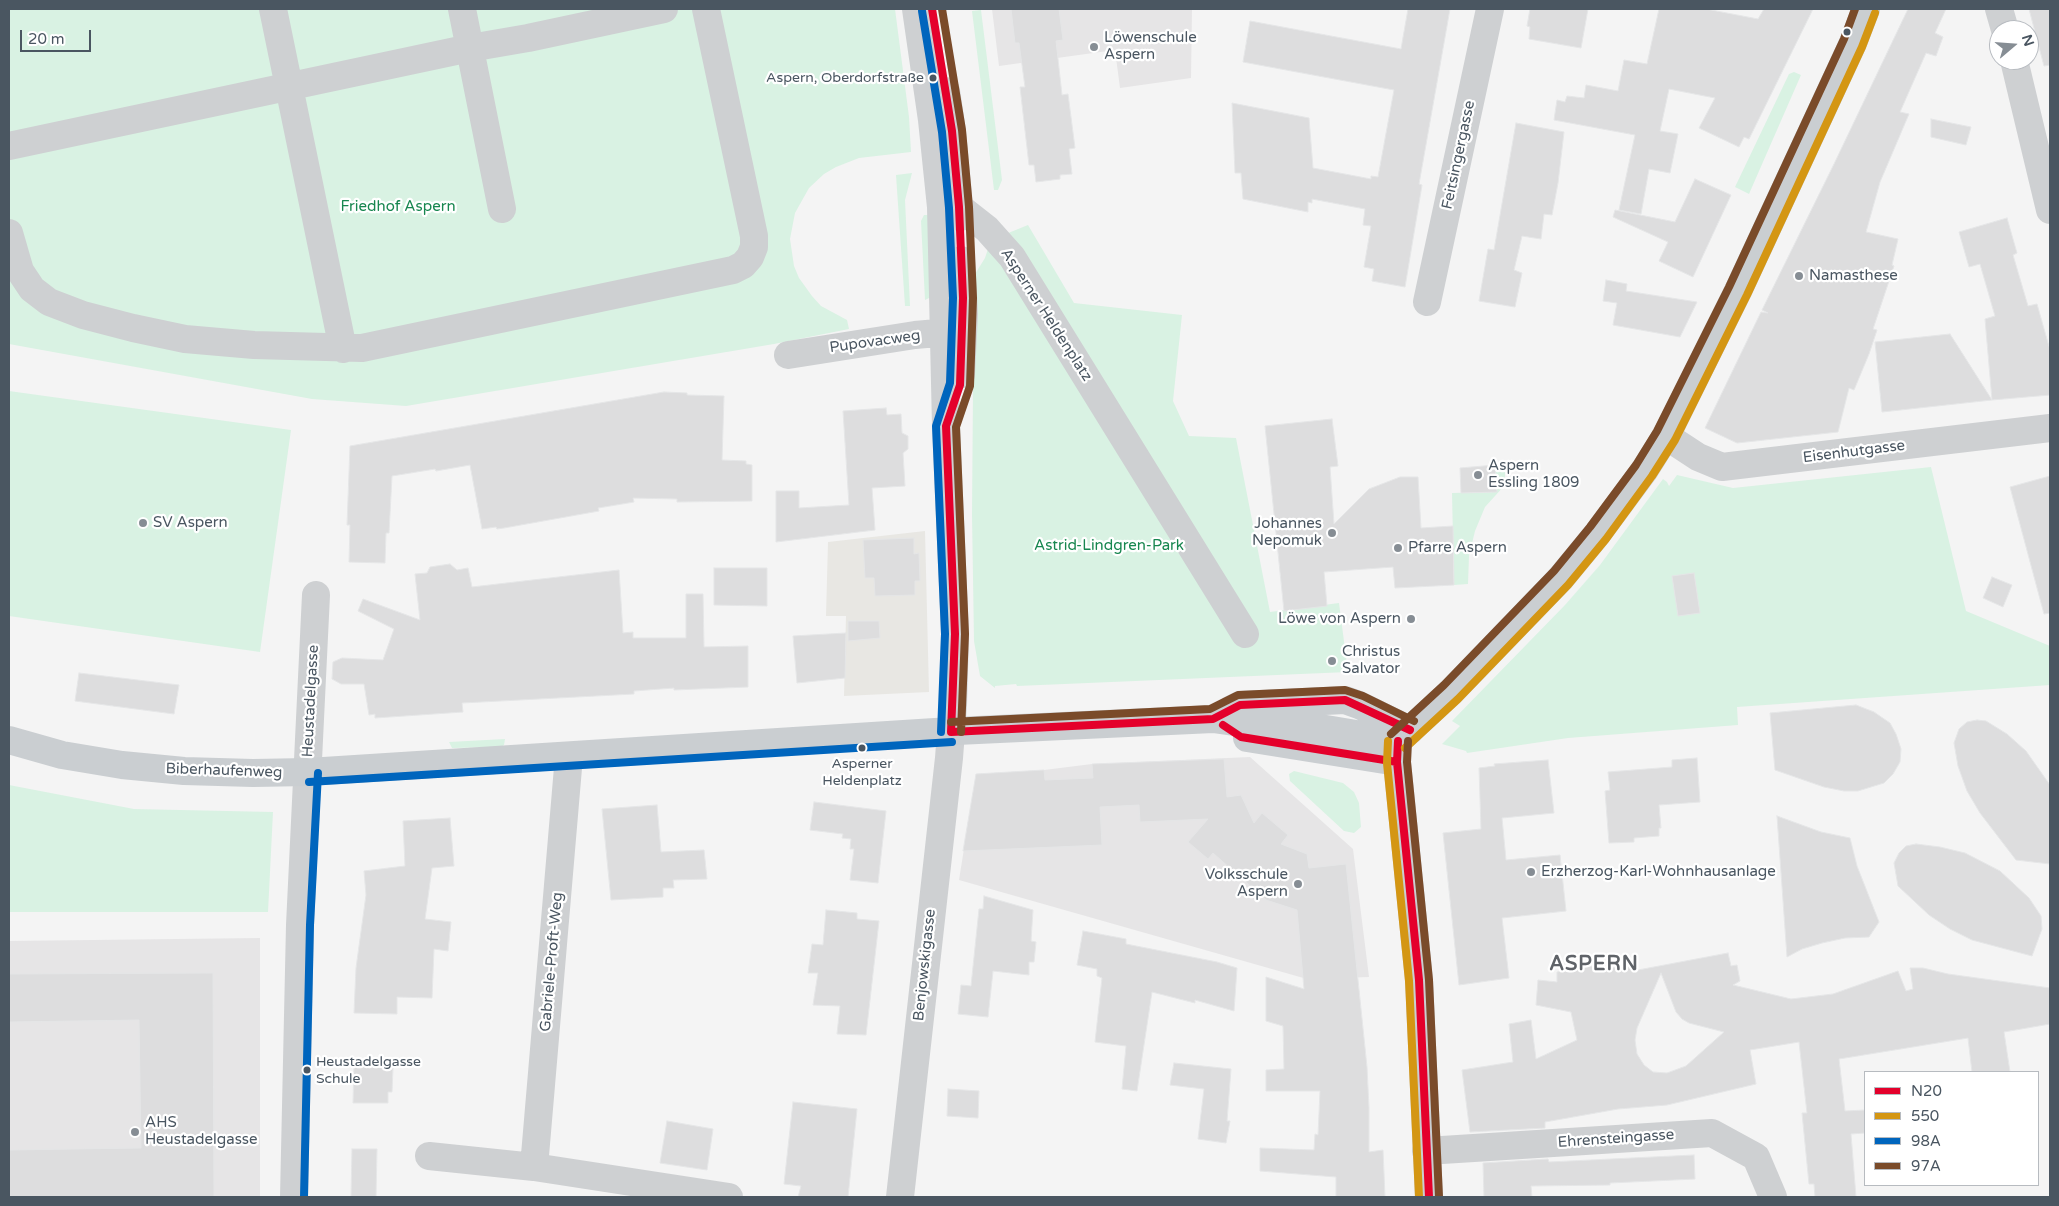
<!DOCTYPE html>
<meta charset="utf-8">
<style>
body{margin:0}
#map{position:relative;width:2059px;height:1206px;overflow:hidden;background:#f4f4f4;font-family:"Varela Round",sans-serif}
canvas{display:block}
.frame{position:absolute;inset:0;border:10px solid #4a5661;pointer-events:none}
.legend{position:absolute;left:1864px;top:1071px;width:175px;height:115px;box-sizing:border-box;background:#fff;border:1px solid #b7bbc0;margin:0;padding:6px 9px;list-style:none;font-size:15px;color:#4a5661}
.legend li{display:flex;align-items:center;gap:10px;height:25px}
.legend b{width:25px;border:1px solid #b7bbc0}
.north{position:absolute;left:1989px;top:20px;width:50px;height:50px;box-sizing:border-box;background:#fff;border:1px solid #b7bbc0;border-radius:50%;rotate:72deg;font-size:14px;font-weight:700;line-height:20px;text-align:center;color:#4a5661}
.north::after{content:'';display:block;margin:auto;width:18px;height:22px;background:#868d94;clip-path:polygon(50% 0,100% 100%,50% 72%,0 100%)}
.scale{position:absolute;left:20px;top:30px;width:71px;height:22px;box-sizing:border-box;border:2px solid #4a5661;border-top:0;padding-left:6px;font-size:15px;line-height:18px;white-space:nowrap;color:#4a5661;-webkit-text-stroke:4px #fff;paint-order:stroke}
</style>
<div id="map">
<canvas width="2059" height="1206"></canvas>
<div class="frame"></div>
<ul class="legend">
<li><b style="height:6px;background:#e4002b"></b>N20</li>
<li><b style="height:6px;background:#d49613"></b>550</li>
<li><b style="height:6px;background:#0065bd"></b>98A</li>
<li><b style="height:6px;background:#7a4b2a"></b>97A</li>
</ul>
<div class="north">N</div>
<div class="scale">20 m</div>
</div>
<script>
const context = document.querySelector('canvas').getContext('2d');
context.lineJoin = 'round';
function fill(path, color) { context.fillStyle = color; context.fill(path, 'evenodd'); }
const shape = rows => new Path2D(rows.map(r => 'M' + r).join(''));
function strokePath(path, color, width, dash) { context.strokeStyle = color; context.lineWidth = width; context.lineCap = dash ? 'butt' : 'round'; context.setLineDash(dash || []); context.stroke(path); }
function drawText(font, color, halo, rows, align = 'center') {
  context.font = font + ' "Varela Round",sans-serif'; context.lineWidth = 4.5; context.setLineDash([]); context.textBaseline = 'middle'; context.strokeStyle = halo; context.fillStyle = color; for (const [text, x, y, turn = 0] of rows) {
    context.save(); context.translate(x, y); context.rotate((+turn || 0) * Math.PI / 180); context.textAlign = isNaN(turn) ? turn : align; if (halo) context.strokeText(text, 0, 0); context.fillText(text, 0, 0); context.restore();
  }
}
fill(shape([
 [925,531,929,692,844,696,846,616,826,616,828,542]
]), '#e8e7e3');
fill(shape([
 [992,9,1192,9,1191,78,1120,88,1115,50,999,66],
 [1250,757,1353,849,1369,977,1307,979,959,880,976,774,1044,770,1092,764],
 [260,938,260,1197,9,1197,9,941]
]), '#e6e5e6');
fill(shape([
 [9,9,895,9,909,117,911,152,859,158,836,167,824,174,809,188,795,213,790,239,794,266,799,278,812,296,821,306,847,320,849,329,774,344,406,406,312,399,9,344],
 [981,10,1002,180,998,190,994,190,972,11],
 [1794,72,1801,75,1749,194,1735,187,1789,74],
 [912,173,905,200,910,306,905,306,896,175],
 [924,215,929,215,933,296,925,300,921,221],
 [1028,225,1074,303,1182,315,1173,401,1189,436,1236,438,1270,612,1339,603,1348,672,1017,686,1016,684,995,686,995,688,980,676,974,641,972,515,973,389,976,314,975,274,985,258,991,240],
 [9,391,291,430,260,652,9,616],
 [1931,467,1966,611,2050,646,2050,685,1737,707,1738,725,1568,738,1467,753,1466,751,1442,744,1460,726,1452,721,1565,605,1600,565,1663,479,1667,482,1669,486,1677,475,1733,488],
 [1505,470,1505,485,1485,507,1475,531,1469,556,1468,584,1454,585,1452,493,1492,492,1495,471],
 [505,739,504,745,501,747,452,748,449,742],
 [1294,771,1343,783,1354,792,1359,803,1361,827,1354,833,1344,831,1290,781,1289,774],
 [9,785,134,809,273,812,268,912,9,912]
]), '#d9f2e3');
const building = shape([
 [1011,9,1059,9,1063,40,1056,41,1062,95,1068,94,1075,148,1069,149,1072,174,1060,175,1060,179,1036,182,1034,165,1029,165,1020,87,1025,87,1019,43,1015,43,1011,9],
 [1408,9,1450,9,1419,184,1422,185,1405,287,1372,281,1374,269,1364,267,1371,226,1363,225,1365,209,1312,199,1312,203,1308,202,1308,212,1243,199,1241,173,1235,173,1232,103,1309,118,1313,168,1371,179,1371,176,1378,177,1394,90,1243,62,1250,21,1401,49,1408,9],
 [1530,9,1588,9,1581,48,1529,39,1530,27,1527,26,1530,9],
 [1659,9,1706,9,1758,19,1764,9,1813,9,1749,139,1744,137,1739,147,1699,128,1715,98,1669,89,1660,131,1678,134,1670,173,1649,169,1641,214,1619,210,1635,135,1554,120,1557,100,1565,102,1567,96,1584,98,1586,85,1618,91,1624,60,1647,64,1659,9],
 [1908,9,1946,9,1935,33,1943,37,1936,56,1926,53,1900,112,1909,114,1880,182,1866,232,1898,239,1892,265,1894,266,1873,329,1877,330,1869,354,1854,390,1849,388,1838,432,1737,443,1705,428,1761,312,1768,313,1762,310,1834,164,1908,9],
 [2029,9,2050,9,2050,65,2044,66,2029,9],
 [1931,119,1971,127,1966,145,1931,137,1931,119],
 [1516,123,1564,132,1558,183,1552,215,1544,214,1541,239,1522,236,1514,270,1522,273,1515,307,1479,301,1488,249,1494,250,1516,123],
 [1695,179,1731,195,1693,277,1659,261,1668,242,1613,217,1615,210,1675,222,1695,179],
 [2007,218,2017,253,2013,255,2028,306,2037,304,2050,350,2050,395,1992,400,1985,319,1995,316,1980,264,1969,267,1959,232,2007,218],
 [1606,280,1627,284,1626,291,1697,302,1680,337,1613,325,1617,303,1603,301,1606,280],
 [1950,334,1992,400,1882,412,1875,342,1950,334],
 [664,392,687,393,687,395,724,396,722,460,746,461,746,464,752,465,752,501,677,502,677,499,633,498,634,502,598,508,599,511,504,528,497,529,496,527,482,529,470,465,436,471,435,469,392,476,389,533,386,533,385,563,349,562,350,525,347,525,350,446,664,392],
 [886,408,887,415,901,414,902,433,908,436,908,449,903,453,905,486,872,488,875,530,776,542,776,491,799,491,799,508,849,505,843,411,886,408],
 [1332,419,1338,466,1330,467,1334,524,1369,489,1400,477,1418,477,1421,528,1453,526,1454,585,1395,588,1393,567,1324,572,1327,606,1284,611,1265,426,1332,419],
 [1495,465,1497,492,1461,493,1460,468,1495,465],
 [2050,476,2050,613,2044,614,2010,487,2050,476],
 [914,538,914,554,919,553,920,581,915,581,915,595,875,596,874,578,865,578,863,540,914,538],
 [450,564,457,570,468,568,472,587,619,570,623,633,633,632,633,638,686,638,686,594,703,594,704,647,748,646,748,687,674,690,674,688,634,691,634,694,462,703,463,712,375,718,375,714,369,715,364,684,341,684,332,679,333,662,342,658,383,660,394,629,358,611,363,599,420,620,415,574,427,573,430,567,450,564],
 [714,568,767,568,767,606,714,605,714,568],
 [1694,573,1700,613,1678,616,1672,576,1694,573],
 [1992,577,2012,585,2003,607,1983,598,1992,577],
 [848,621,879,621,880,638,848,641,848,621],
 [846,633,845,678,797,683,793,636,846,633],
 [79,673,179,685,174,714,75,701,79,673],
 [1856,705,1874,712,1890,723,1896,734,1901,749,1900,762,1893,774,1884,783,1858,791,1844,791,1824,787,1775,770,1770,713,1856,705],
 [1977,720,1986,721,2007,734,2026,751,2050,785,2050,864,2016,860,1980,813,1967,791,1958,766,1954,743,1959,729,1967,722,1977,720],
 [1697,758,1700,802,1659,805,1661,828,1659,828,1659,836,1634,838,1634,842,1609,843,1605,791,1610,790,1608,772,1672,767,1672,760,1697,758],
 [1224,759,1227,797,1241,795,1254,823,1262,813,1288,835,1281,844,1307,854,1309,868,1346,864,1367,1067,1369,1108,1369,1152,1383,1150,1385,1197,1336,1197,1336,1177,1260,1171,1260,1148,1314,1150,1315,1134,1318,1135,1320,1091,1266,1091,1266,1070,1284,1069,1283,1026,1266,1021,1266,977,1304,989,1297,910,1266,900,1213,853,1208,859,1188,842,1208,819,1140,822,1139,805,1100,807,1102,845,963,851,976,774,1044,770,1045,780,1093,778,1092,764,1224,759],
 [1548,760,1554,813,1502,818,1506,860,1560,855,1566,911,1502,918,1509,978,1459,985,1443,833,1481,829,1479,768,1495,766,1494,764,1548,760],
 [814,802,886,811,878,883,850,880,854,849,850,849,851,839,842,838,843,834,810,830,814,802],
 [657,805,661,852,704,850,707,879,673,880,674,888,663,888,663,897,611,900,602,809,657,805],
 [1777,816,1821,832,1850,838,1857,866,1879,922,1869,937,1845,938,1822,943,1802,949,1787,957,1777,816],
 [450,818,454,866,432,868,425,919,451,922,448,951,434,949,432,998,397,997,397,1014,354,1013,356,968,366,895,364,871,405,866,403,821,450,818],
 [1916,844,1940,847,1965,853,2000,871,2029,898,2041,916,2042,929,2032,956,1972,940,1950,929,1929,915,1898,886,1894,863,1899,853,1906,846,1916,844],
 [984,896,1033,910,1031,941,1036,942,1034,962,1029,962,1029,975,993,971,988,1017,958,1014,961,985,971,986,979,909,983,909,984,896],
 [826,910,857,913,857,919,879,921,866,1035,837,1034,840,1006,813,1005,818,973,808,973,812,944,823,945,826,910],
 [1083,931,1126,939,1126,944,1217,962,1237,968,1234,1011,1195,1000,1195,1003,1152,992,1137,1091,1122,1089,1126,1046,1095,1042,1102,978,1097,976,1097,969,1077,965,1083,931],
 [1728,953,1731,966,1737,965,1740,981,1733,985,1791,999,1833,994,1898,971,1906,991,1913,989,1910,968,1923,968,1948,974,2050,988,2050,1024,2004,1032,2010,1072,1972,1072,1968,1038,1839,1059,1845,1111,1865,1110,1865,1133,1851,1134,1856,1197,1815,1197,1814,1184,1809,1184,1802,1113,1807,1113,1799,1042,1750,1050,1756,1084,1667,1105,1618,1109,1545,1122,1545,1128,1470,1132,1462,1070,1513,1062,1509,1024,1531,1020,1536,1059,1577,1040,1571,1012,1536,1005,1538,980,1557,982,1557,972,1593,966,1593,972,1637,963,1638,970,1728,953],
 [1661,973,1676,1012,1682,1019,1689,1023,1724,1032,1686,1066,1667,1073,1653,1072,1644,1065,1637,1054,1635,1040,1637,1028,1661,973],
 [213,973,214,1197,9,1197,9,1150,141,1148,139,1020,9,1022,9,974,213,973],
 [1174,1063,1231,1069,1227,1121,1230,1121,1226,1143,1198,1139,1204,1089,1170,1085,1174,1063],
 [354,1066,393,1068,392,1092,388,1092,388,1103,353,1103,354,1066],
 [948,1089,979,1091,978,1118,947,1116,948,1089],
 [793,1102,857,1109,848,1197,798,1197,801,1186,784,1184,793,1102],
 [667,1121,713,1129,707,1170,660,1163,667,1121],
 [352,1149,377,1149,376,1197,351,1197,352,1149],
 [1694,1155,1695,1179,1610,1183,1610,1185,1531,1186,1532,1197,1484,1197,1483,1163,1548,1159,1549,1162,1694,1155]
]);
fill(building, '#ddddde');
strokePath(building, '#e5e6e7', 1);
strokePath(shape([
 [273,9,343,349],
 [462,9,502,209],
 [1999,9,2005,30],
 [2014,60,2050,210],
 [946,91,952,131,960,217],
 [9,146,470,48,528,38,664,9],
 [941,207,959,207,987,229,1012,257,1245,634],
 [9,233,20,271,32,289,49,302,83,315,133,328,185,339,254,345,362,348,733,270,743,265,750,257,754,247,754,236,706,9],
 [1427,302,1490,9],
 [788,355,915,335,960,331],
 [961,374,964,314,961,260],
 [1666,436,1698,457,1722,467,2050,428],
 [1426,1151,1712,1133,1756,1157,1773,1197],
 [429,1156,534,1167,729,1197],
 [534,1167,569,756],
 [294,1197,300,925,316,595],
 [900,1197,949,758,953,705,955,634,946,426,941,207,932,120,916,9]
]), '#ced0d2', 28);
strokePath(shape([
 [1230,710,1240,705,1345,700,1359,705,1410,730],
 [1247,738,1397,762],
 [9,740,62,755,122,765,184,771,253,773,308,772,935,732,1213,719,1241,723,1291,724,1320,728,1398,741],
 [1398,741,1451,692,1561,578,1598,533,1644,471,1666,436,1738,291,1853,43,1866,9],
 [1398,741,1397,762,1419,980,1429,1197]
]), '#caced1', 28);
strokePath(shape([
 [932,9,952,131,959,207,963,298,960,385,946,426,955,634,951,732],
 [1223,725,1241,737,1397,762],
 [951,732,1213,719,1240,705,1345,700,1410,730],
 [1398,741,1397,762,1419,980,1429,1197]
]), '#e4002b', 8);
strokePath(shape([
 [1388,741,1387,763,1409,981,1419,1197],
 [1405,748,1458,699,1568,585,1606,539,1652,476,1675,440,1747,295,1862,47,1875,13]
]), '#d49613', 8);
strokePath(shape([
 [922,11,942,132,949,208,953,298,950,383,936,426,945,634,941,732],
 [309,782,952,742],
 [304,1197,310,925,318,773]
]), '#0065bd', 8);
strokePath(shape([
 [942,9,962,130,969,207,973,298,970,386,956,427,965,634,961,732],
 [951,722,1210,709,1238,695,1345,690,1363,696,1414,721],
 [1391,734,1444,685,1554,571,1590,527,1636,465,1657,431,1729,287,1844,39,1855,9],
 [1408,741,1407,762,1429,980,1439,1197]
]), '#7a4b2a', 8);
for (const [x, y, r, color] of [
 [1847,32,4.5,"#4a5661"],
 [1094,47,5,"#868d94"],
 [933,78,4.5,"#4a5661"],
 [1799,276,5,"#868d94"],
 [1478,475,5,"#868d94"],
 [143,523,5,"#868d94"],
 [1332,533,5,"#868d94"],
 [1398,548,5,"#868d94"],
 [1411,619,5,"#868d94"],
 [1332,661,5,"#868d94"],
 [862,748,4.5,"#4a5661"],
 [1531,872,5,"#868d94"],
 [1298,884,5,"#868d94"],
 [307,1070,4.5,"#4a5661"],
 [135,1132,5,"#868d94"]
]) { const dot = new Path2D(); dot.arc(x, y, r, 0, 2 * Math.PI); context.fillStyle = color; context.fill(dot); strokePath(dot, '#fff', 2); }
drawText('14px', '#4a5661', '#fff', [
 ["Aspern, Oberdorfstraße",924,78],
 ["Asperner",862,764,"center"],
 ["Heldenplatz",862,781,"center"],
 ["Heustadelgasse",316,1062,"left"],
 ["Schule",316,1079,"left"]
], 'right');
drawText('15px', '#4a5661', '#fff', [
 ["Löwenschule",1104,38],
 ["Aspern",1104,55],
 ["Namasthese",1809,276],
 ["Aspern",1488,466],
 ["Essling 1809",1488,483],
 ["SV Aspern",153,523],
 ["Johannes",1322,524,"right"],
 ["Nepomuk",1322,541,"right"],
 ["Pfarre Aspern",1408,548],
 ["Löwe von Aspern",1401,619,"right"],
 ["Christus",1342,652],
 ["Salvator",1342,669],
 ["Erzherzog-Karl-Wohnhausanlage",1541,872],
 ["Volksschule",1288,875,"right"],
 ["Aspern",1288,892,"right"],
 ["AHS",145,1123],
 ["Heustadelgasse",145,1140]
], 'left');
drawText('15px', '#4a5661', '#fff', [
 ["Feitsingergasse",1459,155,-78],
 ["Asperner Heldenplatz",1046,315,57],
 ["Pupovacweg",875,342,-8],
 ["Eisenhutgasse",1854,452,-7],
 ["Heustadelgasse",311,701,-87],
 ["Biberhaufenweg",224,771,2],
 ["Gabriele-Proft-Weg",552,962,-85],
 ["Benjowskigasse",925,965,-84],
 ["Ehrensteingasse",1616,1139,-4]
]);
drawText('15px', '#17864f', '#fff', [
 ["Friedhof Aspern",398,207],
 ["Astrid-Lindgren-Park",1109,546]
]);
context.letterSpacing = '1px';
drawText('bold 20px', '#5f6368', '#fff', [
 ["ASPERN",1594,965]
]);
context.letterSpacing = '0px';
</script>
